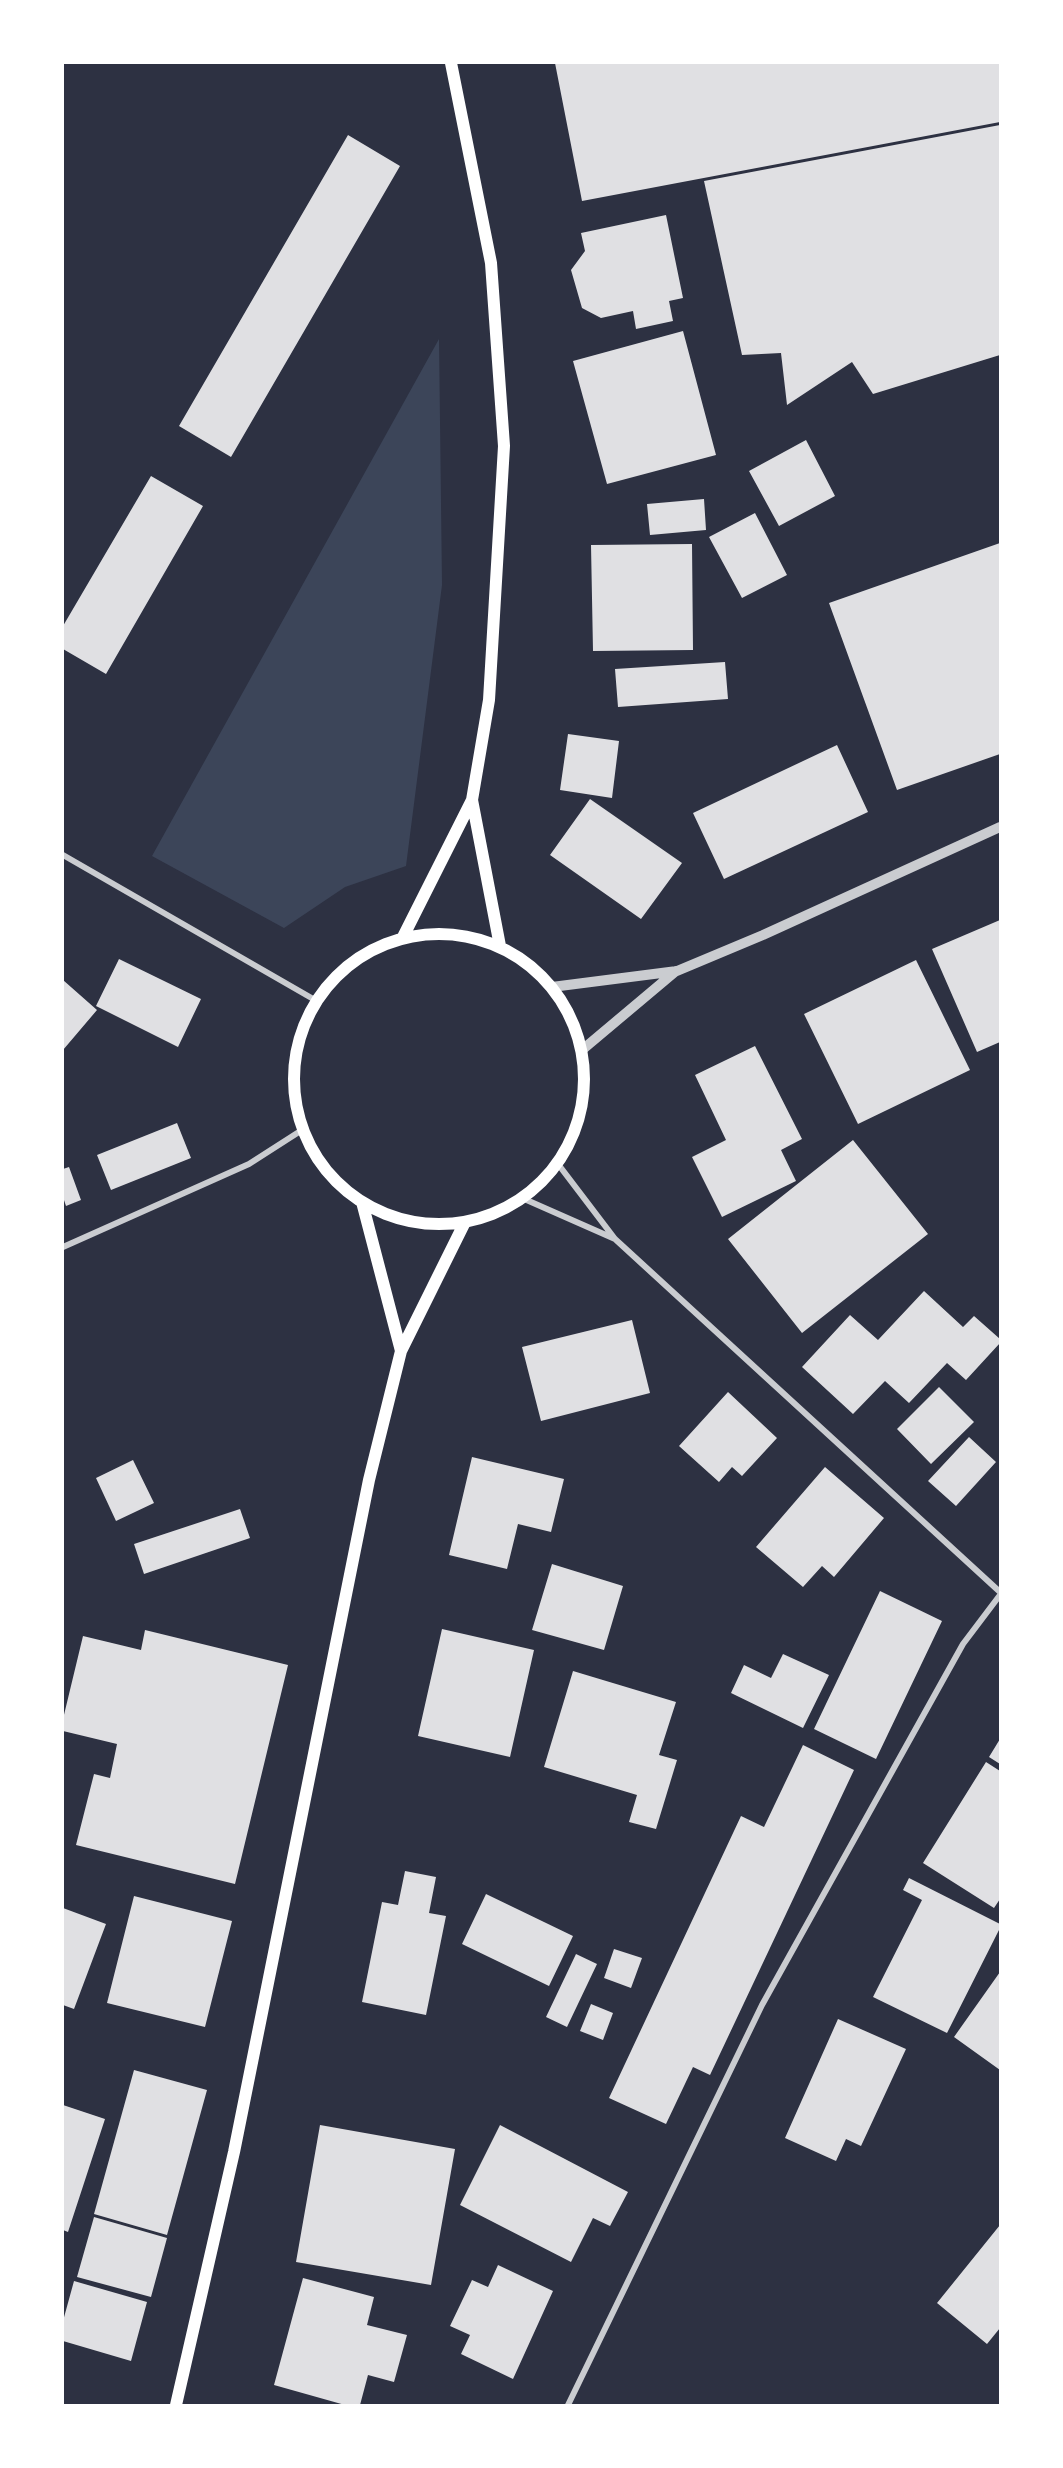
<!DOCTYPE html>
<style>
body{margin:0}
#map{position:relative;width:1063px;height:2468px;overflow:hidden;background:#2d3142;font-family:"DejaVu Sans",sans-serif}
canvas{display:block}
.frame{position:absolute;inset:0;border:64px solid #fff;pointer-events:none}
</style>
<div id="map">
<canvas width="1063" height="2468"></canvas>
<div class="frame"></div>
</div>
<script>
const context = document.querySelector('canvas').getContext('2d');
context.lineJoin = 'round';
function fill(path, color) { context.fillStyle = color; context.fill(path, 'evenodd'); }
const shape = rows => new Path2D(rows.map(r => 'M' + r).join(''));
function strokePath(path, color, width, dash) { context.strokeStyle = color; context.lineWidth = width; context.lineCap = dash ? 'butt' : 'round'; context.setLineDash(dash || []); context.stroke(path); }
fill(shape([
 [439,339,442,585,406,866,345,887,284,928,152,856]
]), '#3c4559');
fill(shape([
 [555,63,1000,63,1000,122,582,201],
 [1000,125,1000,355,873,394,852,362,787,405,781,353,742,355,704,181],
 [348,135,400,166,231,457,179,426],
 [666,215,683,298,669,301,673,321,636,329,633,311,601,318,582,308,571,270,585,251,581,233],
 [683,331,716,455,607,484,573,361],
 [806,440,835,496,779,526,749,471],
 [151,476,203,506,106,674,63,649,63,626],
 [704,499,706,530,650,535,647,504],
 [755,513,787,575,742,598,709,537],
 [1000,543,1000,754,897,790,829,603],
 [692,544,693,650,593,651,591,545],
 [725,662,728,699,618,707,615,669],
 [568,734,619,741,612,798,560,790],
 [837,745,868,812,724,879,693,813],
 [590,799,682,863,641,919,550,855],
 [1000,920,1000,1042,977,1052,932,949],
 [119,959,201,999,178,1047,96,1006],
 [916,960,970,1070,858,1124,804,1014],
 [63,980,97,1010,63,1050],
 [755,1046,802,1139,781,1150,796,1181,722,1217,692,1157,726,1140,695,1075],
 [177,1123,191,1158,111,1190,97,1155],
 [853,1140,928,1234,802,1333,728,1239],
 [69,1167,81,1200,66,1206,63,1197,63,1169],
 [924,1291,963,1327,974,1316,1000,1339,1000,1343,966,1380,947,1363,909,1403,885,1381,853,1414,802,1367,850,1315,878,1340],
 [632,1320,650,1393,541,1421,522,1347],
 [939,1387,974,1422,931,1464,897,1429],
 [728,1392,777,1438,742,1476,732,1467,719,1482,679,1446],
 [969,1437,996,1462,956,1506,928,1481],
 [472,1457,564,1479,551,1532,518,1524,507,1569,449,1555],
 [133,1460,154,1503,116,1521,96,1478],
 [825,1467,884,1518,834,1577,822,1566,803,1587,756,1547],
 [240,1509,250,1538,144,1574,134,1544],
 [552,1564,623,1586,604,1650,532,1630],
 [880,1591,942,1621,876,1759,814,1729],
 [442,1629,534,1650,510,1757,418,1736],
 [145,1630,288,1665,235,1884,76,1845,94,1774,110,1778,117,1744,63,1731,63,1719,83,1636,141,1650],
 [783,1654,829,1675,803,1728,731,1693,744,1665,771,1678],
 [573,1671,676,1702,659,1755,677,1760,656,1829,629,1822,637,1795,544,1767],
 [1000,1739,1000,1764,989,1757],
 [803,1745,854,1770,710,2075,693,2067,666,2124,609,2098,741,1816,764,1827],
 [986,1762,1000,1771,1000,1899,994,1908,923,1863],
 [405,1871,436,1877,429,1913,446,1916,426,2015,362,2002,382,1902,398,1905],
 [909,1878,1000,1924,1000,1928,947,2033,873,1997,922,1900,903,1890],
 [486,1894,573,1936,549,1986,462,1944],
 [134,1896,232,1921,205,2027,107,2003],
 [63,1908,106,1924,74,2009,63,2005],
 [614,1949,642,1958,631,1988,604,1978],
 [576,1954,597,1964,567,2027,546,2017],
 [1000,1972,1000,2070,954,2037],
 [591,2004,613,2013,603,2040,580,2031],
 [838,2019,906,2049,861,2146,846,2139,836,2161,785,2138],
 [134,2070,207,2090,167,2235,94,2214],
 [63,2105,105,2119,68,2232,63,2230],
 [320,2125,455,2149,431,2285,296,2262],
 [500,2125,628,2192,610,2226,593,2218,571,2262,460,2205],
 [94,2217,167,2238,151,2297,77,2277],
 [1000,2225,1000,2328,987,2344,937,2303],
 [498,2265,553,2291,513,2379,461,2354,470,2335,450,2326,472,2280,488,2287],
 [303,2278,374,2297,367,2325,407,2335,394,2382,368,2375,360,2405,345,2405,274,2385],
 [74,2281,147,2302,131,2361,63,2341,63,2321]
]), '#e0e0e3');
strokePath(shape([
 [63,855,315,1000],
 [558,1164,615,1239,1000,1592],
 [522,1198,615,1239],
 [63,1247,249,1164,302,1130],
 [568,2405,762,2005,963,1644,1000,1595]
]), '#caccd0', 6);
strokePath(shape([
 [552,987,677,971,763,935,1000,827],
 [582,1050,676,971]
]), '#caccd0', 10);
strokePath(shape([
 [472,800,500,946],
 '294 1079a145 145 0 1 1 290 0a145 145 0 1 1-290 0Z',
 [403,937,472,800,489,700,504,446,491,263,451,63],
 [362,1202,401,1351],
 [176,2405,234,2152,369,1480,401,1351,465,1222]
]), '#fff', 12);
</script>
